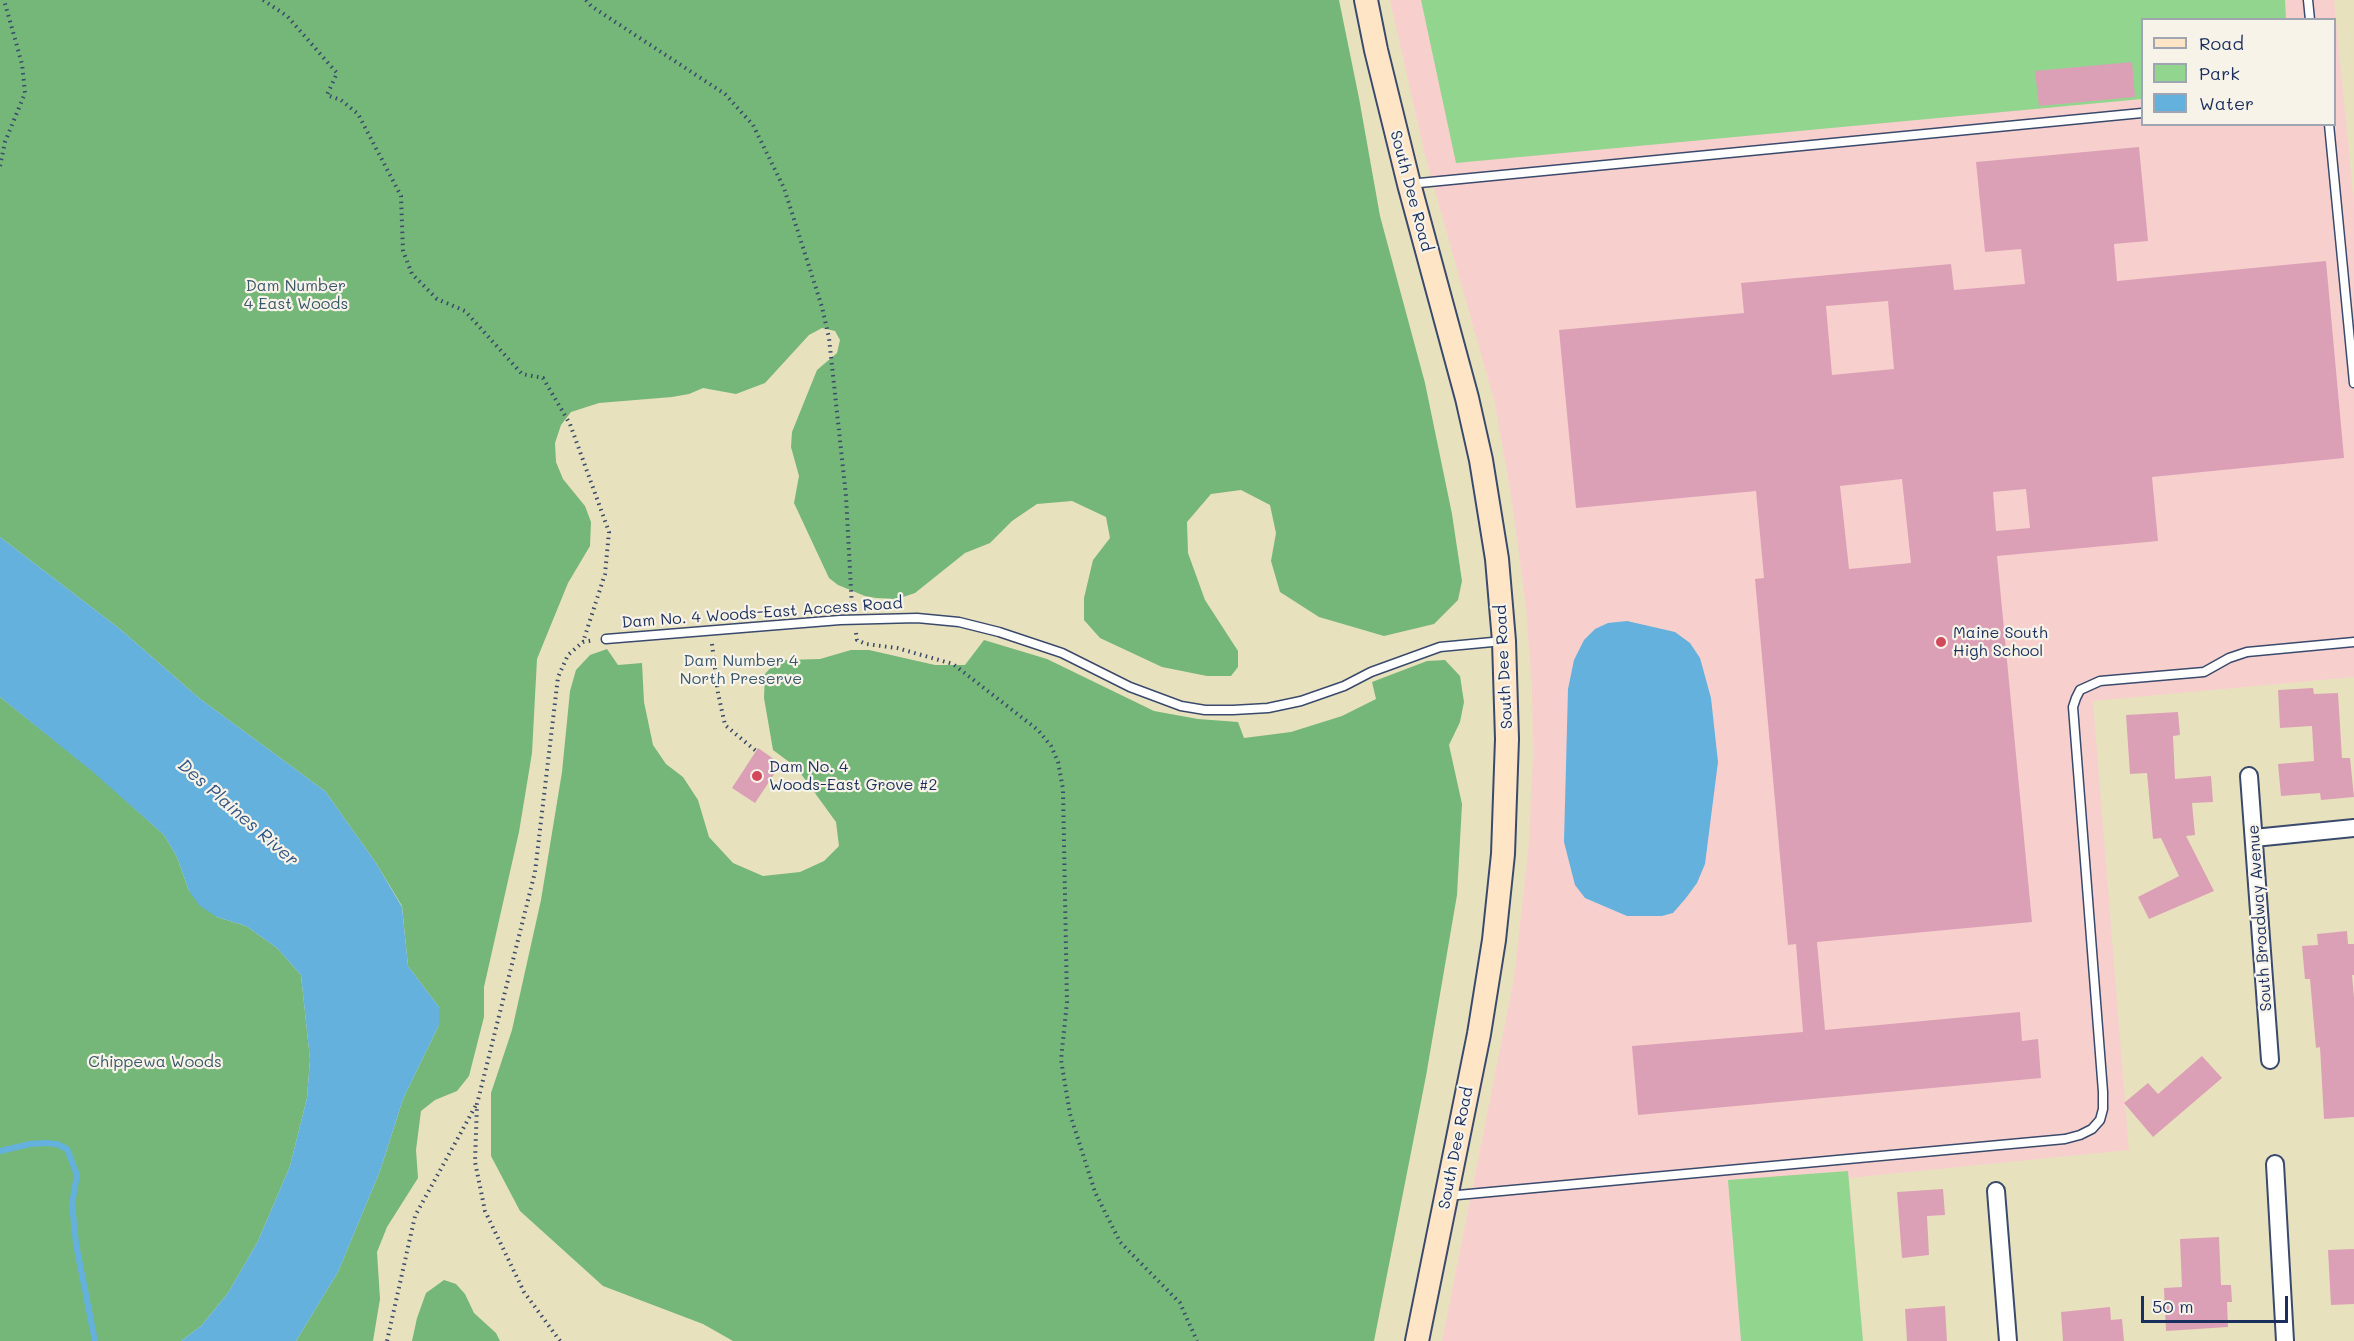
<!DOCTYPE html>
<style>
body{margin:0}
#map{position:relative;width:2354px;height:1341px;overflow:hidden;background:#e8e1be;font-family:Mali,sans-serif}
canvas{display:block}
.legend{position:absolute;left:2141px;top:18px;width:195px;height:108px;box-sizing:border-box;background:#f7f3e8;border:2px solid #9fa5b1;margin:0;padding:8px 10px;list-style:none;font-size:18px;color:#1b2f5e}
.legend li{display:flex;align-items:center;gap:12px;height:30px}
.legend b{width:30px;border:2px solid #9fa5b1}
.scale{position:absolute;left:2141px;top:1296px;width:147px;height:27px;box-sizing:border-box;border:3px solid #1b2f5e;border-top:0;padding-left:8px;font-size:18px;line-height:21px;white-space:nowrap;color:#1b2f5e;-webkit-text-stroke:4px #f7f3e8;paint-order:stroke}
</style>
<div id="map">
<canvas width="2354" height="1341"></canvas>
<ul class="legend">
<li><b style="height:8px;background:#fee5c5"></b>Road</li>
<li><b style="height:16px;background:#92d58e"></b>Park</li>
<li><b style="height:16px;background:#64b1de"></b>Water</li>
</ul>
<div class="scale">50 m</div>
</div>
<script>
const context = document.querySelector('canvas').getContext('2d');
context.lineJoin = 'round';
function fill(path, color) { context.fillStyle = color; context.fill(path, 'evenodd'); }
const shape = rows => new Path2D(rows.map(r => 'M' + r).join(''));
function strokePath(path, color, width, dash) { context.strokeStyle = color; context.lineWidth = width; context.lineCap = dash ? 'butt' : 'round'; context.setLineDash(dash || []); context.stroke(path); }
function drawText(font, color, halo, rows, align = 'center') {
  context.font = font + ' Mali,sans-serif'; context.lineWidth = 4.5; context.setLineDash([]); context.textBaseline = 'middle'; context.strokeStyle = halo; context.fillStyle = color; for (const [text, x, y, turn = 0] of rows) {
    context.save(); context.translate(x, y); context.rotate((+turn || 0) * Math.PI / 180); context.textAlign = isNaN(turn) ? turn : align; if (halo) context.strokeText(text, 0, 0); context.fillText(text, 0, 0); context.restore();
  }
}
fill(shape([
 [1390,0,2334,0,2354,203,2354,677,2093,701,2129,1150,1849,1178,1863,1341,1442,1341,1514,979,1529,843,1533,756,1532,687,1526,607,1511,495,1495,404,1425,155],
 [2142,20,2334,20,2334,124,2142,124]
]), '#f7d0cd');
fill(shape([
 [1421,0,2285,0,2286,19,2142,20,2142,99,1456,163],
 [1848,1171,1863,1341,1741,1341,1728,1180]
]), '#92d58e');
fill(shape([
 [0,0,1339,0,1359,98,1380,216,1425,383,1452,514,1462,581,1458,600,1434,624,1384,636,1319,617,1280,592,1271,561,1276,533,1270,505,1241,490,1211,494,1187,522,1188,553,1205,600,1238,651,1238,667,1231,676,1207,676,1162,667,1100,638,1084,620,1084,598,1093,560,1110,538,1106,517,1072,501,1037,504,1012,521,990,543,965,553,915,593,897,599,876,598,865,596,838,585,829,578,794,503,799,476,791,447,792,432,817,370,837,353,840,340,835,331,822,328,809,335,765,383,736,394,703,388,689,394,672,397,599,403,571,412,561,425,555,443,556,462,563,479,585,506,591,522,590,546,568,583,537,659,532,753,519,832,484,987,484,1017,469,1076,457,1091,435,1100,421,1111,416,1150,418,1178,387,1227,377,1252,380,1299,373,1341,296,1341,338,1272,380,1171,403,1099,439,1025,439,1007,408,966,402,906,376,863,325,791,199,698,120,629,0,537],
 [984,640,1047,659,1154,711,1198,719,1238,722,1244,738,1291,732,1342,716,1376,699,1372,682,1427,661,1445,660,1460,676,1464,702,1460,722,1449,745,1462,804,1457,895,1426,1076,1374,1341,733,1341,703,1324,603,1286,520,1211,491,1156,491,1093,512,1030,541,900,562,772,570,691,576,670,590,655,607,649,618,665,642,663,644,702,653,745,666,764,683,777,698,800,709,837,733,863,763,876,800,872,824,861,839,846,836,822,796,767,773,750,764,698,765,674,773,665,786,660,820,659,851,650,869,650,935,665,965,665],
 [0,697,94,772,164,835,177,857,189,891,217,917,246,926,277,948,301,975,310,1059,307,1098,290,1166,258,1241,228,1293,201,1326,181,1341,0,1341],
 [444,1280,456,1284,465,1294,474,1313,496,1333,500,1341,412,1341,417,1318,426,1293]
]), '#75b679');
fill(shape([
 [0,537,120,629,199,698,325,791,376,863,402,907,408,966,439,1007,439,1025,403,1099,380,1171,338,1272,296,1341,181,1341,201,1326,228,1293,258,1241,290,1166,307,1098,310,1059,301,975,277,948,246,926,217,917,200,906,189,891,177,857,164,835,93,772,0,697],
 [1627,621,1675,632,1690,643,1700,658,1711,698,1718,762,1705,864,1697,883,1686,898,1673,913,1662,916,1627,916,1585,898,1575,885,1564,842,1568,689,1574,660,1584,640,1595,629,1608,623]
]), '#64b1de');
strokePath(shape([
 [0,1151,30,1144,45,1143,57,1144,67,1149,77,1175,72,1204,76,1244,95,1341]
]), '#64b1de', 6);
fill(shape([
 [2132,62,2135,97,2039,106,2035,71],
 [2139,147,2148,241,2114,244,2117,281,2326,261,2344,458,2152,477,2158,541,1997,556,2032,922,1817,942,1825,1030,2020,1012,2022,1041,2038,1039,2041,1078,1638,1115,1632,1046,1803,1032,1796,944,1788,945,1755,579,1764,578,1756,491,1576,508,1559,330,1744,313,1741,283,1951,264,1954,290,2025,284,2021,249,1985,252,1976,162],
 [1888,301,1894,369,1832,375,1826,306],
 [1902,479,1911,563,1849,569,1840,486],
 [2026,489,2030,528,1996,531,1993,492],
 [2313,688,2314,694,2338,693,2342,758,2350,758,2354,797,2321,800,2320,793,2281,796,2278,764,2314,761,2312,726,2280,728,2278,690],
 [2178,712,2180,735,2173,736,2175,779,2211,776,2213,802,2192,803,2195,835,2186,836,2214,891,2149,919,2138,897,2179,876,2161,838,2153,839,2147,773,2130,774,2126,715],
 [758,748,781,764,755,803,732,788],
 [2347,931,2348,944,2354,944,2354,975,2352,975,2354,998,2354,1117,2324,1119,2320,1047,2316,1048,2310,979,2305,979,2302,946,2318,945,2317,934],
 [2202,1056,2222,1078,2153,1137,2124,1103,2148,1083,2158,1094],
 [1943,1189,1945,1215,1927,1216,1929,1255,1902,1258,1897,1192],
 [2219,1237,2221,1285,2231,1285,2232,1302,2227,1302,2228,1327,2166,1331,2164,1288,2182,1287,2180,1239],
 [2354,1249,2354,1304,2331,1305,2328,1250],
 [1945,1306,1947,1341,1907,1341,1905,1309],
 [2110,1307,2111,1320,2122,1319,2124,1341,2063,1341,2061,1312]
]), '#dca0b6');
const lane = shape([
 [2308,0,2310,20],
 [2329,124,2354,383],
 [1409,184,2142,113],
 [606,639,840,620,917,618,959,622,999,632,1062,653,1130,687,1181,706,1205,710,1233,710,1268,708,1301,701,1344,686,1371,672,1440,647,1503,641],
 [1447,1196,2065,1139,2080,1135,2092,1129,2100,1120,2103,1109,2103,1092,2073,707,2076,698,2080,690,2100,681,2204,672,2229,658,2247,652,2354,642]
]);
const street = shape([
 [2249,776,2270,1060],
 [2254,838,2354,828],
 [2275,1164,2285,1341],
 [1996,1191,2008,1341]
]);
const secondary = shape([
 [1366,0,1376,50,1409,184,1467,398,1481,460,1497,559,1504,641,1507,739,1503,854,1494,940,1479,1034,1417,1341]
]);
strokePath(lane, '#3a4a6c', 11);
strokePath(street, '#3a4a6c', 20);
strokePath(secondary, '#3a4a6c', 26);
strokePath(shape([
 [263,0,287,16,337,73,327,95,341,100,358,114,401,196,403,251,412,274,437,299,465,311,522,374,543,378,570,424,609,532,605,574,583,642],
 [586,0,591,6,725,94,753,125,784,188,822,307,829,338,846,496,852,608],
 [0,166,5,142,25,93,22,64,4,0],
 [856,633,857,640,866,644,897,648,953,664,1038,730,1051,746,1058,762,1063,789,1067,1002,1061,1060,1070,1114,1095,1192,1120,1242,1180,1303,1197,1341],
 [712,644,718,693,725,725,756,751],
 [387,1341,415,1216,476,1105],
 [560,1341,524,1292,485,1211,475,1162,477,1104,535,872,558,677,568,655,583,642,594,640]
]), '#3a4a6c', 4, [1.5, 4.5]);
strokePath(lane, '#fff', 8);
strokePath(street, '#fff', 16);
strokePath(secondary, '#fee5c5', 22);
for (const [x, y, r, color] of [
 [1941,642,6,"#d1495b"],
 [757,776,6,"#d1495b"]
]) { const dot = new Path2D(); dot.arc(x, y, r, 0, 2 * Math.PI); context.fillStyle = color; context.fill(dot); strokePath(dot, '#f7f3e8', 2); }
drawText('16px', '#1b2f5e', '#f7f3e8', [
 ["South Dee Road",1411,191,75],
 ["Dam No. 4 Woods-East Access Road",762,613,-4],
 ["South Dee Road",1504,667,-93],
 ["South Broadway Avenue",2260,918,-94],
 ["South Dee Road",1456,1148,-79]
]);
drawText('16px', '#39586a', '#f7f3e8', [
 ["Dam Number",296,286],
 ["4 East Woods",296,304],
 ["Dam Number 4",741,661],
 ["North Preserve",741,679],
 ["Chippewa Woods",155,1062]
]);
drawText('16px', '#1b2f5e', '#f7f3e8', [
 ["Maine South",1953,633],
 ["High School",1953,651],
 ["Dam No. 4",769,767],
 ["Woods-East Grove #2",769,785]
], 'left');
drawText('italic 18px', '#315684', '#f7f3e8', [
 ["Des Plaines River",238,813,41]
]);
</script>
